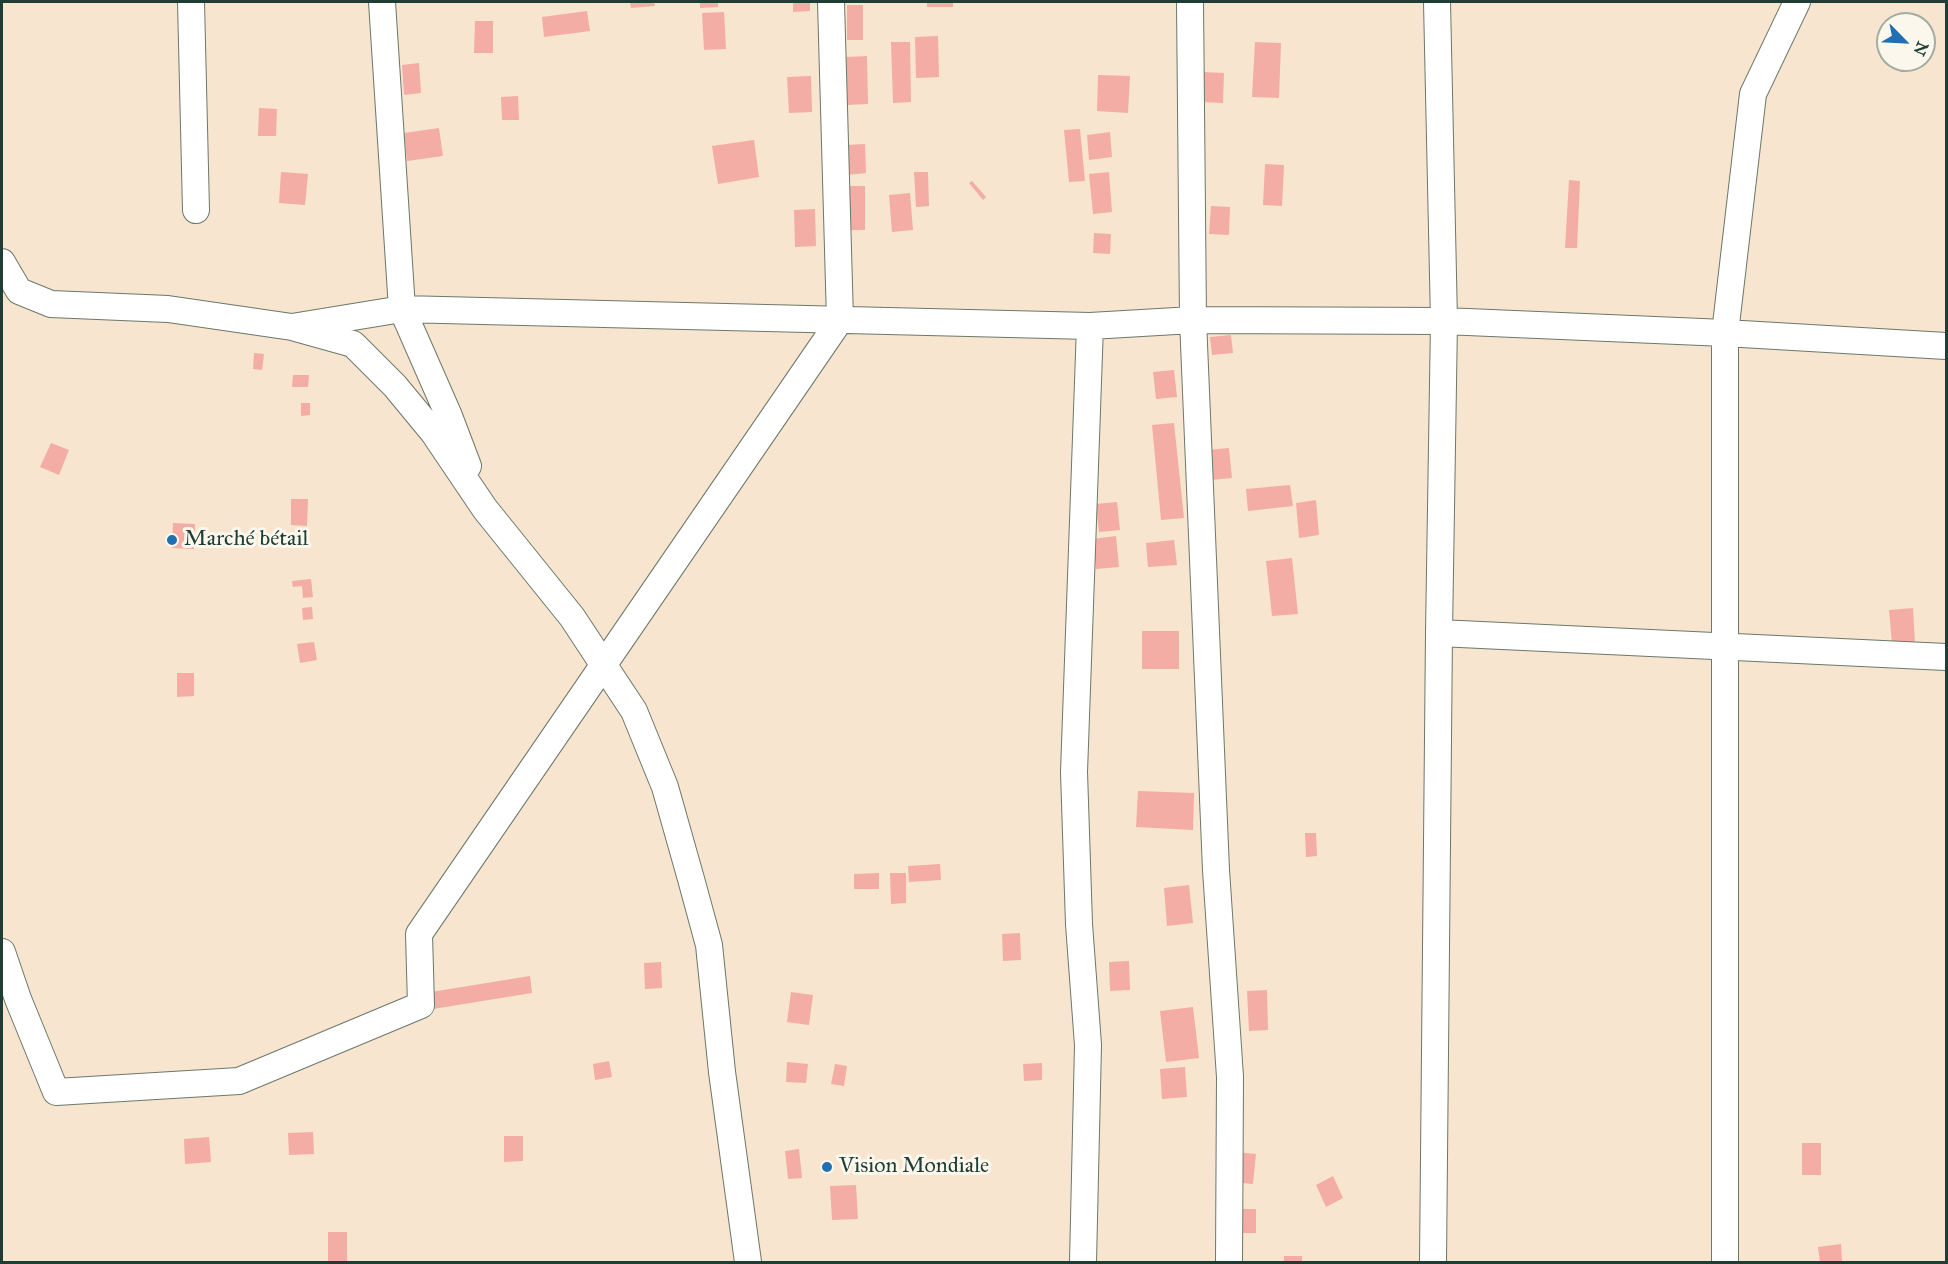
<!DOCTYPE html>
<meta charset="utf-8">
<style>
body{margin:0}
#map{position:relative;width:1948px;height:1264px;overflow:hidden;background:#f7e5cf;font-family:"IM FELL Great Primer",serif}
canvas{display:block}
.frame{position:absolute;inset:0;border:3px solid #1f3d34;pointer-events:none}
.north{position:absolute;left:1876px;top:12px;width:60px;height:60px;box-sizing:border-box;background:#fbf7ec;border:2px solid #a3ada2;border-radius:50%;rotate:114deg;font-size:16px;font-weight:700;line-height:24px;text-align:center;color:#1f3d34}
.north::after{content:'';display:block;margin:auto;width:21px;height:27px;background:#1f6fb2;clip-path:polygon(50% 0,100% 100%,50% 72%,0 100%)}
</style>
<div id="map">
<canvas width="1948" height="1264"></canvas>
<div class="frame"></div>
<div class="north">N</div>
</div>
<script>
const context = document.querySelector('canvas').getContext('2d');
context.lineJoin = 'round';
function fill(path, color) { context.fillStyle = color; context.fill(path, 'evenodd'); }
const shape = rows => new Path2D(rows.map(r => 'M' + r).join(''));
function strokePath(path, color, width, dash) { context.strokeStyle = color; context.lineWidth = width; context.lineCap = dash ? 'butt' : 'round'; context.setLineDash(dash || []); context.stroke(path); }
function drawText(font, color, halo, rows, align = 'center') {
  context.font = font + ' "IM FELL Great Primer",serif'; context.lineWidth = 6; context.setLineDash([]); context.textBaseline = 'middle'; context.strokeStyle = halo; context.fillStyle = color; for (const [text, x, y, turn = 0] of rows) {
    context.save(); context.translate(x, y); context.rotate((+turn || 0) * Math.PI / 180); context.textAlign = isNaN(turn) ? turn : align; if (halo) context.strokeText(text, 0, 0); context.fillText(text, 0, 0); context.restore();
  }
}
fill(shape([
 [630,2,654,2,655,6,631,8],
 [700,2,718,2,718,7,700,8],
 [793,2,810,2,810,11,793,12],
 [927,2,953,2,953,7,927,7],
 [847,5,863,5,863,40,847,40],
 [587,11,590,31,544,37,542,17],
 [724,12,726,49,704,50,702,13],
 [475,21,493,21,493,53,474,53],
 [938,36,939,77,916,78,915,37],
 [891,42,910,42,911,102,893,103],
 [1255,42,1281,43,1279,98,1252,97],
 [867,56,868,104,847,105,846,57],
 [419,63,421,93,404,95,402,65],
 [1203,72,1224,73,1223,103,1202,102],
 [1098,75,1130,76,1128,113,1097,111],
 [811,76,812,112,789,113,787,77],
 [518,96,519,120,502,120,501,97],
 [259,108,277,109,276,136,258,136],
 [439,128,443,156,407,161,404,133],
 [1080,129,1085,181,1069,182,1064,130],
 [1110,132,1112,157,1089,160,1087,135],
 [754,140,759,177,718,184,712,146],
 [865,144,866,173,847,175,845,145],
 [1265,164,1284,165,1282,206,1263,205],
 [281,172,308,174,305,205,279,203],
 [914,172,928,172,929,206,916,207],
 [1109,172,1112,212,1093,214,1089,174],
 [1569,180,1580,181,1577,248,1565,248],
 [972,181,986,197,983,200,969,183],
 [844,186,865,186,865,230,843,230],
 [910,193,913,230,892,232,889,195],
 [1211,206,1230,207,1229,235,1209,234],
 [815,209,816,246,795,247,794,210],
 [1094,233,1111,234,1110,254,1093,253],
 [1231,335,1233,353,1212,355,1210,337],
 [254,353,264,354,262,370,253,369],
 [1174,370,1177,397,1156,399,1153,372],
 [293,375,309,375,308,387,292,387],
 [301,403,310,403,310,415,301,416],
 [1174,423,1184,518,1161,520,1152,425],
 [51,443,69,450,59,475,40,467],
 [1229,448,1232,478,1211,480,1208,450],
 [1290,485,1293,506,1248,511,1246,489],
 [291,499,308,499,307,526,291,525],
 [1316,500,1319,535,1299,538,1296,503],
 [1117,502,1120,530,1099,532,1096,504],
 [173,523,195,524,194,549,172,548],
 [1116,536,1119,567,1096,569,1093,539],
 [1174,540,1177,565,1148,567,1146,543],
 [1292,558,1298,614,1272,616,1266,561],
 [311,579,313,597,303,598,302,586,293,587,292,581],
 [312,607,313,619,303,620,302,608],
 [1913,608,1915,643,1892,644,1889,610],
 [1142,631,1179,631,1179,669,1142,669],
 [314,642,317,660,300,663,297,644],
 [177,673,194,673,194,696,177,697],
 [1138,791,1194,793,1193,830,1136,827],
 [1305,833,1316,833,1317,856,1306,857],
 [940,864,941,880,909,882,908,866],
 [879,873,879,889,854,889,854,874],
 [890,873,906,873,906,903,891,904],
 [1189,885,1193,923,1167,926,1164,888],
 [1020,933,1021,960,1003,961,1002,934],
 [1129,961,1130,990,1110,991,1109,962],
 [661,962,662,988,645,989,644,963],
 [530,976,532,993,433,1009,431,992],
 [1267,990,1268,1030,1249,1031,1247,991],
 [791,992,813,995,809,1025,787,1022],
 [1193,1007,1199,1058,1166,1062,1160,1011],
 [609,1061,612,1077,595,1080,593,1064],
 [787,1062,808,1064,806,1083,786,1082],
 [1042,1063,1042,1080,1024,1081,1023,1064],
 [835,1064,847,1066,844,1086,831,1084],
 [1185,1067,1187,1097,1162,1099,1160,1069],
 [313,1132,314,1154,289,1155,288,1133],
 [504,1136,523,1136,523,1161,504,1162],
 [209,1137,211,1162,185,1164,184,1139],
 [1802,1143,1821,1143,1821,1175,1802,1175],
 [799,1149,802,1178,788,1179,785,1151],
 [1235,1152,1256,1154,1253,1184,1232,1182],
 [1333,1176,1343,1198,1326,1207,1316,1185],
 [856,1185,858,1219,832,1220,830,1186],
 [1233,1209,1256,1209,1256,1233,1233,1233],
 [328,1232,347,1232,347,1262,328,1262],
 [1841,1244,1842,1262,1820,1262,1818,1247],
 [1284,1256,1302,1256,1302,1262,1284,1262]
]), '#f4ada4');
const minor = shape([
 [191,2,196,210],
 [382,2,402,309,449,416,468,466],
 [1190,2,1193,320,1216,870,1230,1077,1229,1262],
 [2,262,19,291,51,304,168,309,292,327,353,344,395,386,433,432,485,509,572,617,634,711,665,787,691,879,709,945,722,1072,748,1262],
 [292,327,402,309,1090,326,1193,320,1444,321,1725,333,1753,94,1797,2],
 [1439,633,1946,657],
 [2,952,18,999,56,1092,239,1081,421,1005,419,934,840,320,831,2],
 [1083,1262,1088,1045,1079,924,1074,772,1090,326],
 [1433,1262,1439,633,1444,321,1437,2],
 [1725,1262,1725,333,1946,346]
]);
strokePath(minor, '#6b786a', 28);
strokePath(minor, '#fff', 26);
for (const [x, y, r, color] of [
 [172,540,6,"#1f6fb2"],
 [827,1167,6,"#1f6fb2"]
]) { const dot = new Path2D(); dot.arc(x, y, r, 0, 2 * Math.PI); context.fillStyle = color; context.fill(dot); strokePath(dot, '#fbf7ec', 2); }
drawText('22px', '#1f3d34', '#fbf7ec', [
 ["Marché bétail",184,540],
 ["Vision Mondiale",839,1167]
], 'left');
</script>
